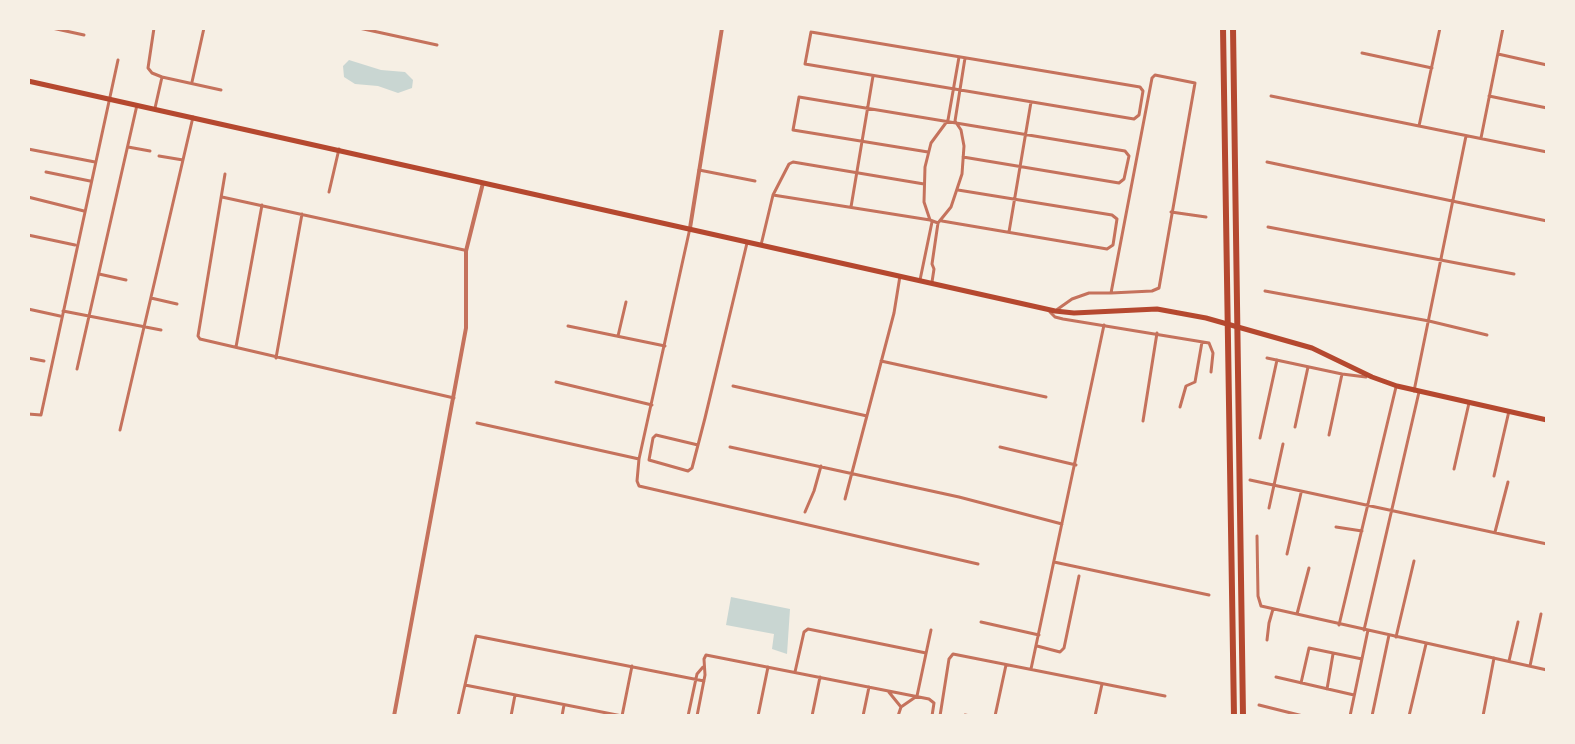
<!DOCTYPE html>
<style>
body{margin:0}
#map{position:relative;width:1575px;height:744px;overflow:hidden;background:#f6efe4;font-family:Helvetica,sans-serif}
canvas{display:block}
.frame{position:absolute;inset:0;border:30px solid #f6efe4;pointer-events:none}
</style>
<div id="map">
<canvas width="1575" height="744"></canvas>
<div class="frame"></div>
</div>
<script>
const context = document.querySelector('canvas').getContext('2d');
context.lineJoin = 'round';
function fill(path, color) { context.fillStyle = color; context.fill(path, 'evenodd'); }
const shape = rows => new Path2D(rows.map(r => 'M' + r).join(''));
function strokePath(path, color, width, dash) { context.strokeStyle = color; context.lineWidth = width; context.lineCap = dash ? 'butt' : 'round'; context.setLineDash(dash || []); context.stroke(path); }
fill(shape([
 [349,60,381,70,405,72,413,80,412,88,398,93,378,86,355,84,344,77,343,66],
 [731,597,790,609,787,654,772,649,774,634,726,625]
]), '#c9d6d2');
strokePath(shape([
 [52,28,84,35],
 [154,28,148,68,152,73,162,77,155,108],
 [359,28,437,45],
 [1440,28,1419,126,1547,152],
 [811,32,1140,87,1143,91,1139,115,1134,119,805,64,811,32],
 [1362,53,1432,68],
 [1498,54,1547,65],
 [959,57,948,120,931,143,925,167,924,202,930,220,938,223,951,207,962,174,964,146,961,130,955,121,965,58],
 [162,77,221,90],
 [192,82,204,28],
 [1271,96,1419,126],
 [1489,96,1547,108],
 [1481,138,1503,28],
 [128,147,150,151],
 [28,149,95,162],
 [928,152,793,130,799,97,1125,151,1129,156,1124,179,1119,183,963,157],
 [159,156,183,160],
 [1267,162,1547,221],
 [699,170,755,181],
 [46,172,90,181],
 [225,174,198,336,200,339,454,398],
 [329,192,339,149],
 [773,195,930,220],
 [28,197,84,211],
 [222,197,464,250],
 [851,207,873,76],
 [1171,212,1206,217],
 [942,221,1107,249,1113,245,1117,219,1112,215,958,190],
 [1268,227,1514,274],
 [690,228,639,459,637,481,639,486,978,564],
 [1009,232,1031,102],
 [28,235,75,245],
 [761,245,773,195,789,164,793,162,924,184],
 [99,274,126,280],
 [920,280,932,222],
 [932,282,934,269,932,264,938,223],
 [1265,291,1429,321,1487,335],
 [151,298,177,304],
 [28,309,60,316],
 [63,311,161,330],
 [1055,311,1072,299,1089,293,1111,293,1152,291,1159,288,1195,83,1155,75,1152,78,1111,293],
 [1050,312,1055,317,1063,319,1209,343,1213,353,1211,372],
 [568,326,665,346],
 [618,336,626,302],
 [236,347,262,205],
 [28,358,44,361],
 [276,358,302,214],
 [1267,358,1342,374,1366,377],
 [881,361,1046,397],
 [77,369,137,105],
 [556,382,652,405],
 [733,386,867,416],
 [1414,391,1466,136],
 [1180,407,1186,386,1195,382,1202,342],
 [28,414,41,415,118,60],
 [1143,421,1157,333],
 [477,423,639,459],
 [1295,427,1308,367],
 [120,430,193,117],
 [1329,435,1342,374],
 [1260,438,1277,360],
 [698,445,656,435,653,438,649,460,688,471,692,468,698,445,705,418,747,243],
 [730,447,959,497,1062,524],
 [1000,447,1076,465],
 [1454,469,1469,403],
 [1494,476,1509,411],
 [1250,480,1547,544],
 [845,499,894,313,900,276],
 [1269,508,1283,444],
 [805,512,814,491,821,466],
 [1336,527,1362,531],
 [1495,532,1508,482],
 [1257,536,1258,596,1261,606,1547,670],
 [1287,554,1301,493],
 [1054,562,1209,595],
 [1297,614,1309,568],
 [981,622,1039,635],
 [1339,625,1396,387],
 [1364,630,1419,392],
 [1396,637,1414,561],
 [1267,640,1269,623,1273,609],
 [1037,646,1060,652,1064,648,1079,576],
 [1509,661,1518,622],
 [1530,666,1541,614],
 [1031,669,1104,325],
 [795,672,804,632,808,629,926,653],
 [1276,677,1354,695],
 [1301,683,1309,648,1362,659],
 [465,685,622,716],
 [1327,689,1333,654],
 [888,691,901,707],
 [917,696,931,630],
 [1259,705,1303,716],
 [965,715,970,716],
 [458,716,476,636,704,681],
 [511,716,515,695],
 [562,716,564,705],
 [622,716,632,666],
 [688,716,697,674,703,667],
 [697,716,705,675,704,659,706,655,929,699,934,703,932,716],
 [758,716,768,667],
 [812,716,820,677],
 [863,716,869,687],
 [898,716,901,707,917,696],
 [940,716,949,659,953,654,1165,696],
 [995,716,1006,665],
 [1095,716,1102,684],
 [1350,716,1368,630],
 [1372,716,1389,635],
 [1409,716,1426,644],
 [1483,716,1494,658]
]), '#c5725c', 3);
strokePath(shape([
 [690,228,722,28],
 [394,716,466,328,466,251,483,183]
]), '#c5725c', 4);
strokePath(shape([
 [28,81,1055,311,1074,313,1157,309,1206,318,1312,348,1372,377,1397,386,1547,420]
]), '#b5482f', 5);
strokePath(shape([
 [1223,28,1234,716],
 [1233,28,1243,716]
]), '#b5482f', 6);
</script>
